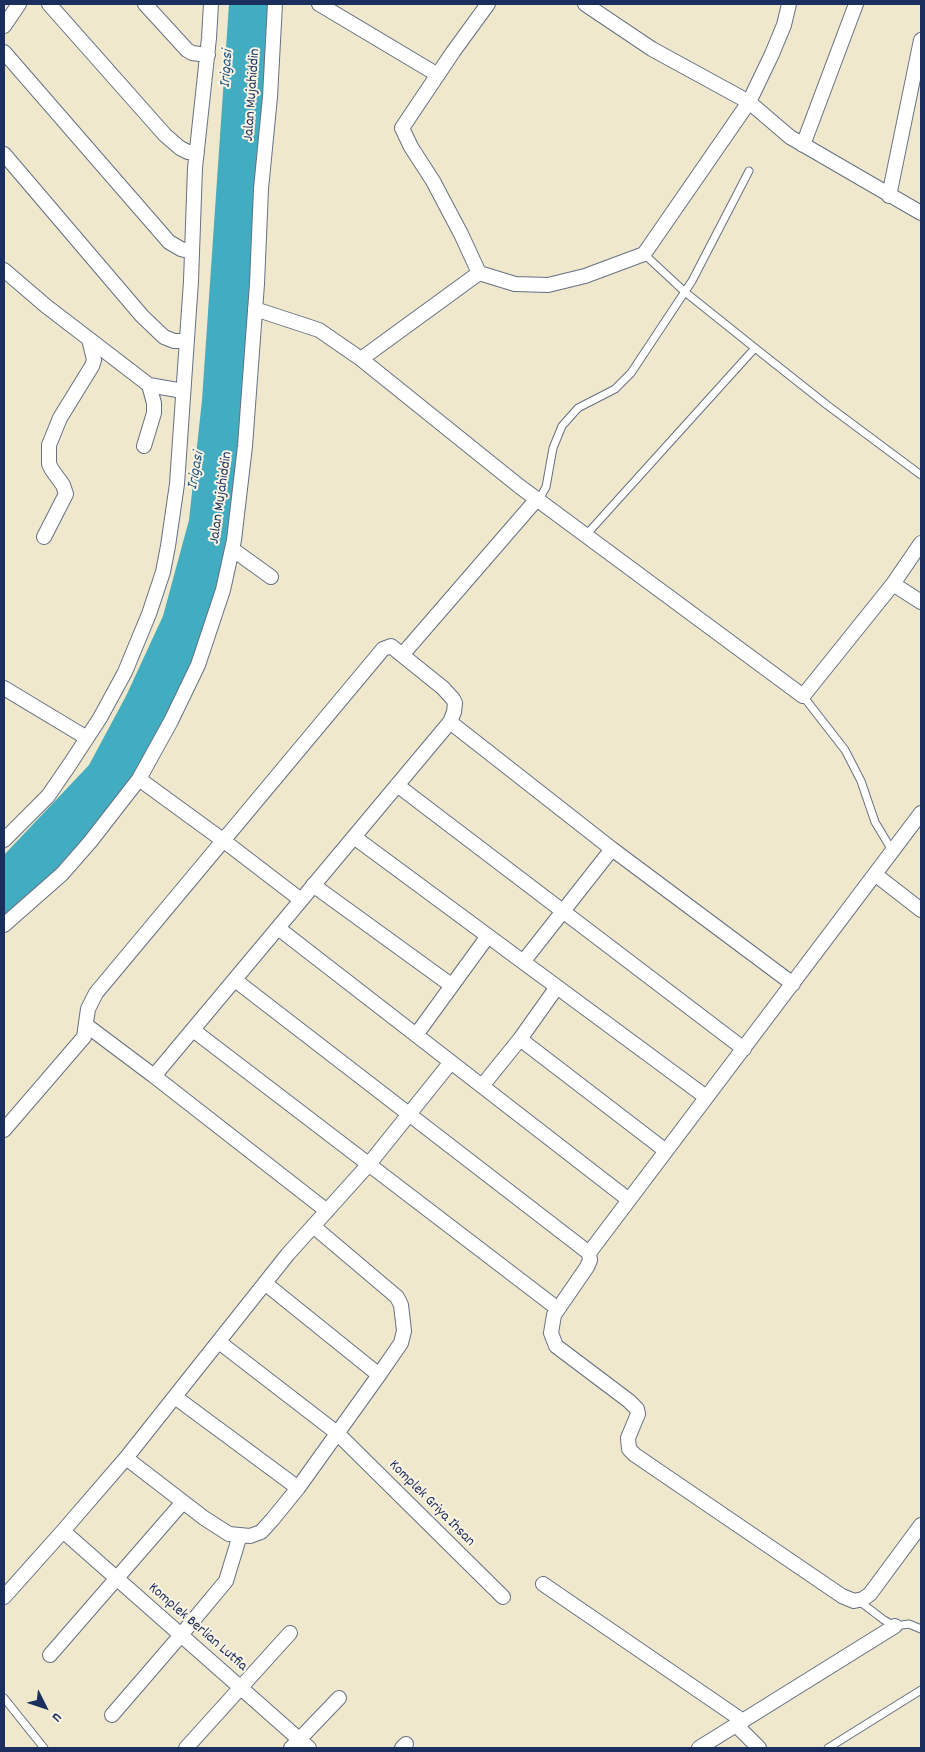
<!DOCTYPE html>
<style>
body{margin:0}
#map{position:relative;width:925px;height:1752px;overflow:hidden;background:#efe8cc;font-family:Dekko,sans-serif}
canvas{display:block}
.frame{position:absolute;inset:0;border:5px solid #1b2f5e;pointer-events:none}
.north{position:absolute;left:20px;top:1682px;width:50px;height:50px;-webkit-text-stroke:4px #fcf5e5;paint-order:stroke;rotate:131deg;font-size:14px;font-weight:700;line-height:20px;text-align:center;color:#1b2f5e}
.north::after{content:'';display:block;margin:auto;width:18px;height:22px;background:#1b2f5e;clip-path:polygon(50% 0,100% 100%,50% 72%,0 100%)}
</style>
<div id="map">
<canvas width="925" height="1752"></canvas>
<div class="frame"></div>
<div class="north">U</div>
</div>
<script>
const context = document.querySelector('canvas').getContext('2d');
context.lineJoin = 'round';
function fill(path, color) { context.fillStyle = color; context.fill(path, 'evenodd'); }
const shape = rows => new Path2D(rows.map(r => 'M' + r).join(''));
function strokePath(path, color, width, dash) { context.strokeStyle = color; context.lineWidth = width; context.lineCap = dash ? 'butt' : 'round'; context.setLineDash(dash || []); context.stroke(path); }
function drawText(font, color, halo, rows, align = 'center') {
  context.font = font + ' Dekko,sans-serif'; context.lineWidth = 4; context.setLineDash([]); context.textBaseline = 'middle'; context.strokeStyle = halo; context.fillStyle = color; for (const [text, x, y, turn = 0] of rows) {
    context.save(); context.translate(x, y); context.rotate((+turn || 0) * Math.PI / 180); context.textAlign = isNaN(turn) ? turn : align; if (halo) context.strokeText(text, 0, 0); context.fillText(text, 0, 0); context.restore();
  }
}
fill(shape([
 [229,4,272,4,231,542,210,621,160,733,114,804,49,878,4,916,4,855,89,765,126,696,163,616,189,520,202,400]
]), '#42adc1');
const lane = shape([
 [644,254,685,292,755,348,827,405,921,475],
 [537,499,542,494,546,487,553,448,562,426,578,408,615,389,631,373,692,281,749,171],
 [586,535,755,348],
 [803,696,845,750,861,781,875,822,893,852],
 [859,1601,884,1620,895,1626,909,1624,921,1629],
 [4,1698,44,1748],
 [828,1748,921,1690]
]);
const street = shape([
 [49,4,165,135,180,148,188,152,197,152],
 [145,4,187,50,192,53,208,55],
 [319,4,438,75],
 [585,4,652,49,749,102,790,137,921,213],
 [4,26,19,4],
 [4,52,169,242,181,249,192,252],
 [803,145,856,4],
 [4,154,142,316,164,337,174,341,187,341],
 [889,196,921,40],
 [4,270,46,306,149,385,183,391],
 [479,273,515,284,548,285,585,276,644,254,749,102,772,54,784,25,789,4],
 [255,309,319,330,361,359,519,486,803,696,893,584,921,543],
 [361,359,479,273,461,234,433,181,411,147,402,128,453,52,488,4],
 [144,446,154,413,154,403,149,385],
 [44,537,66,494,63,485,52,470,49,464,49,445,60,418,92,366,94,360,89,339],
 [232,549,271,577],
 [893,584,921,602],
 [402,655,443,688,453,699,455,703,454,712,450,722,612,849,793,984],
 [4,688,87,738],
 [139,779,224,841,301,900],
 [397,785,744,1049],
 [354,837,706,1097],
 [4,840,48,796,70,764,100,718,125,672,149,614,163,572,168,546,177,484,191,281,195,168,209,38,211,4],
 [876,875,921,910],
 [313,885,451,985],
 [4,925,62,874,90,842,139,779,171,721,198,665,223,590,234,540,245,446,257,284,261,189,270,97,275,4],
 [278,928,629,1200],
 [523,962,612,849],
 [235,980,589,1253,590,1260,587,1267,554,1315,551,1333,556,1346,629,1401,637,1409,638,1414,628,1438,629,1449,635,1455,842,1596,854,1601,863,1599,870,1594,921,1525],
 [86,1025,154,1076,450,722],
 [193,1030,558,1309],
 [416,1035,488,936],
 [520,1039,666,1151],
 [154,1076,327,1211],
 [482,1086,520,1039,557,987],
 [4,1130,84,1037,88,1009,96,993,383,649,391,646,402,655,537,499],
 [589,1253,921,813],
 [266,1284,379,1375],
 [219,1342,337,1433,503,1597],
 [175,1397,298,1488],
 [126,1458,204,1518,229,1534,250,1536,261,1532,272,1520,298,1488,379,1375,401,1343,404,1331,401,1305,397,1297,313,1226],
 [63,1531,309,1748],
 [543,1584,743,1721],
 [4,1597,63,1531,126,1458,288,1254,369,1164,451,1062],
 [50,1655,183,1502],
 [112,1715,181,1635,226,1581,240,1535],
 [736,1725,759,1748],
 [186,1748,290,1633],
 [291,1748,339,1698],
 [402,1748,406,1744],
 [699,1748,895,1626]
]);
strokePath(lane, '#657084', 9);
strokePath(street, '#657084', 16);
strokePath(lane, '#fff', 7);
strokePath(street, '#fff', 14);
drawText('15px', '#1b2f5e', '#fcf5e5', [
 ["Jalan Mujahiddin",253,95,-86],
 ["Jalan Mujahiddin",222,498,-82],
 ["Komplek Griya Ihsan",431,1504,45],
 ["Komplek Berlian Lutfia",197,1628,41]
]);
drawText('italic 16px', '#295b81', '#fcf5e5', [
 ["Irigasi",228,69,-86],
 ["Irigasi",197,471,-80]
]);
</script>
